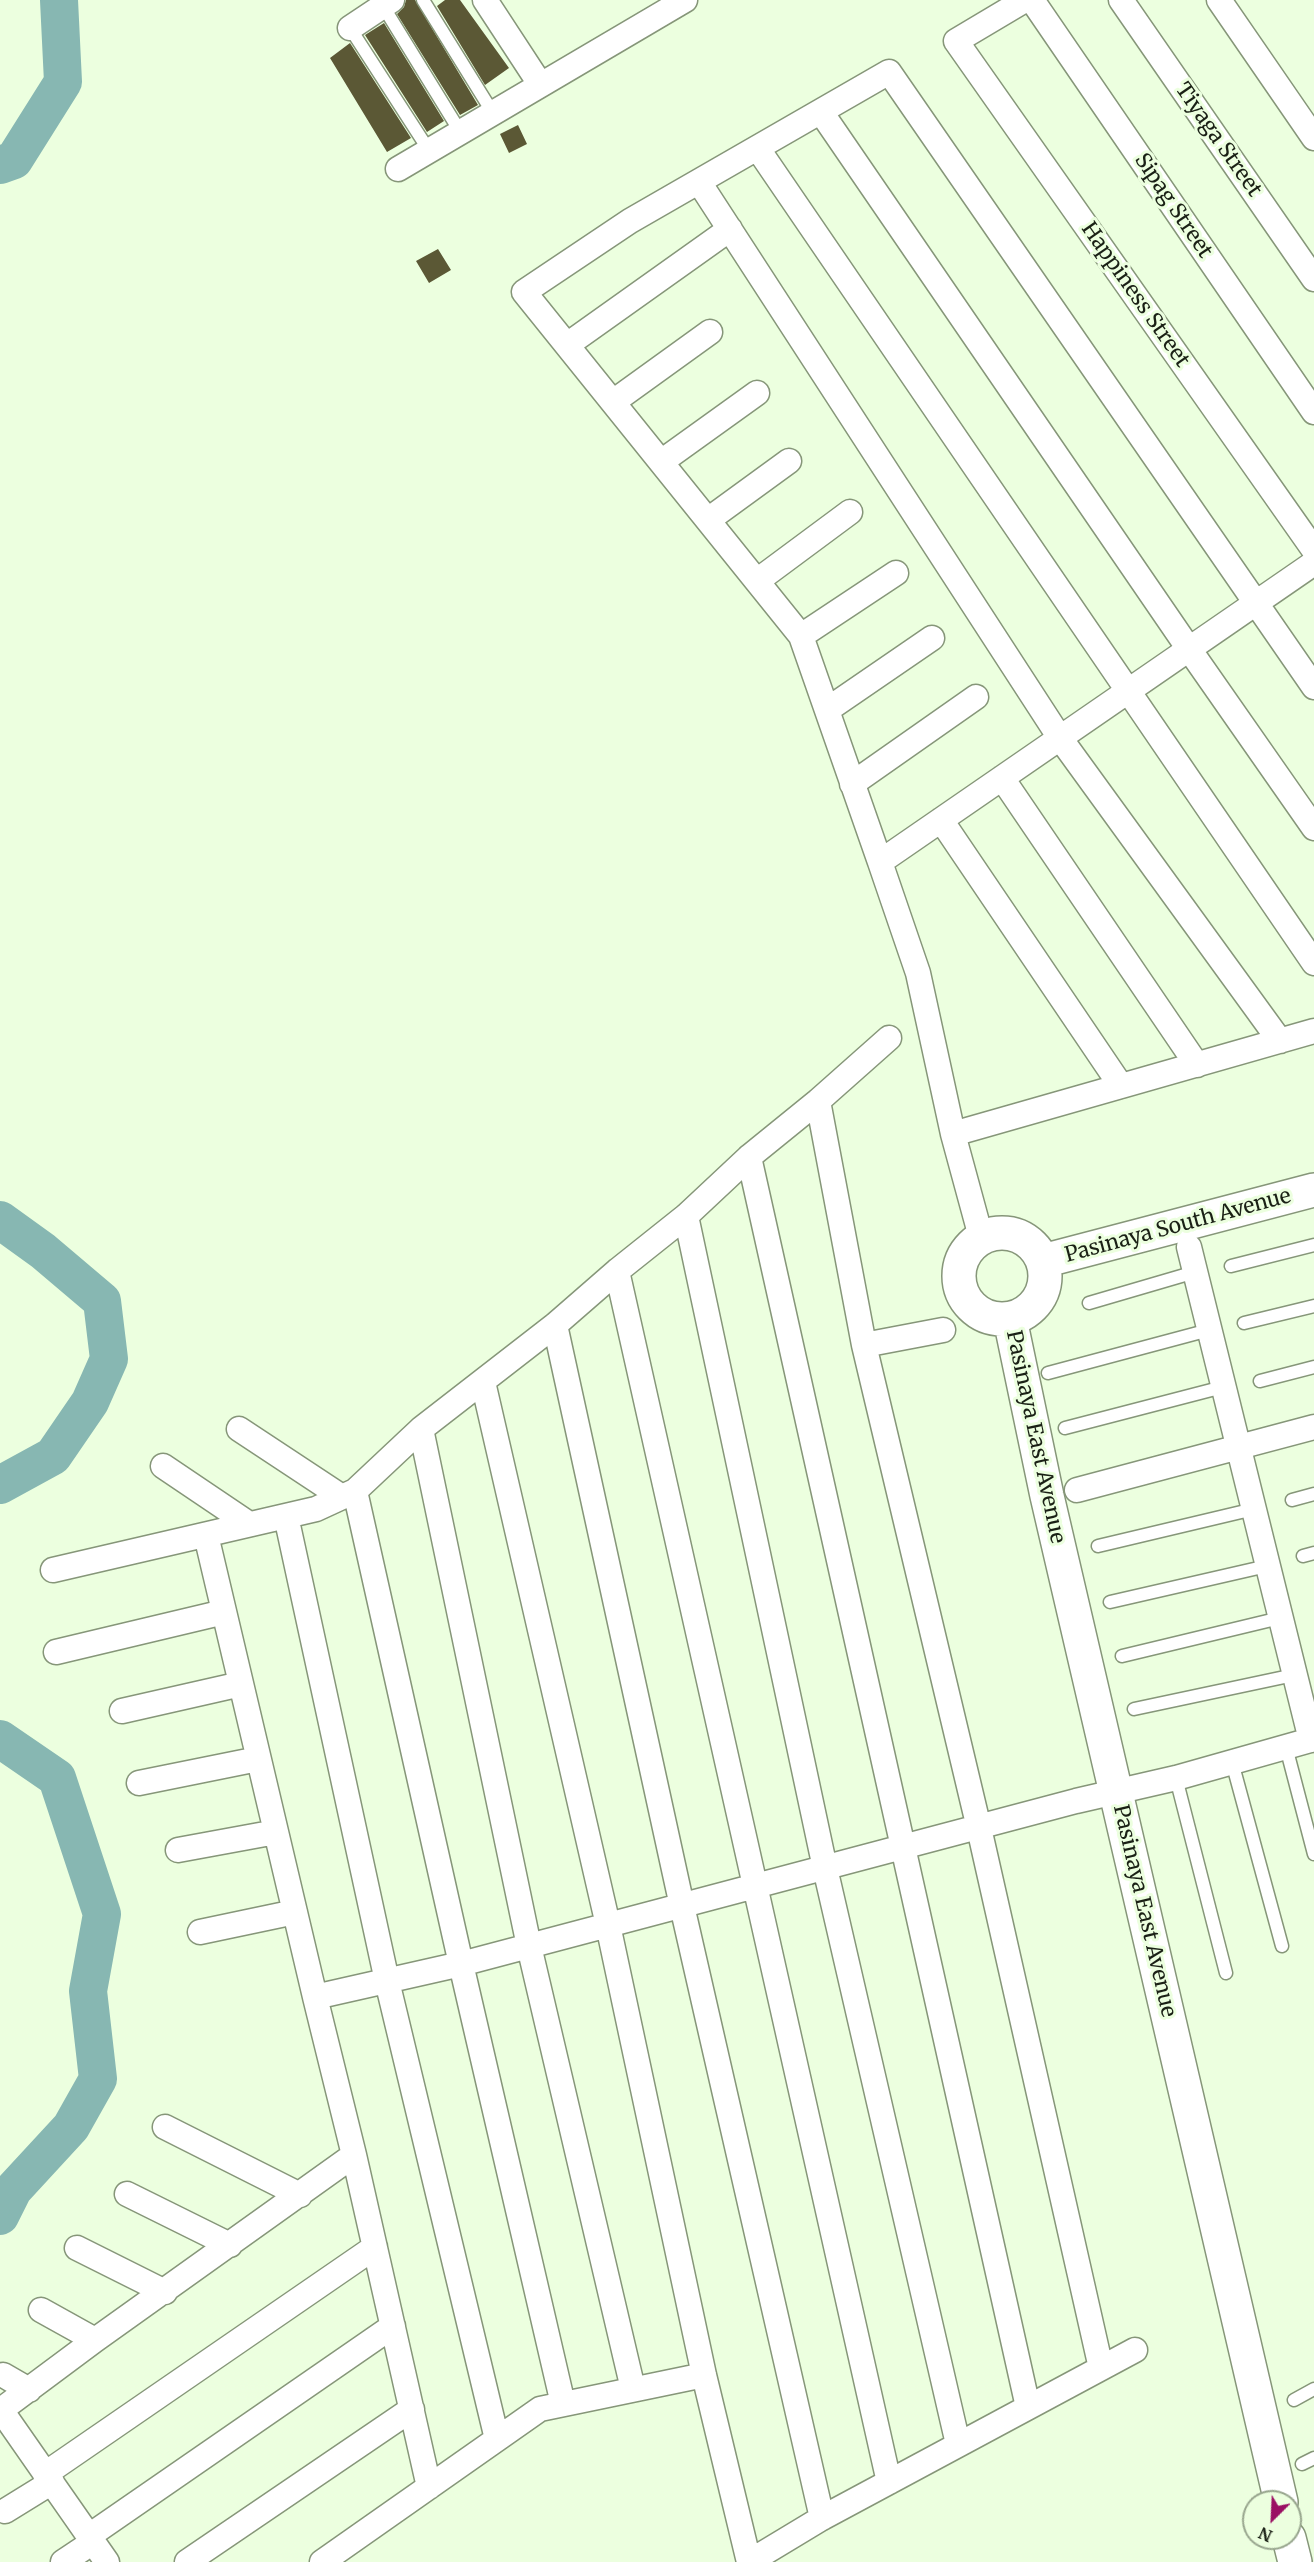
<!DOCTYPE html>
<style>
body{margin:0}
#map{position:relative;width:1314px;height:2562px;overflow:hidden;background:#ecffdf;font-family:Merriweather,serif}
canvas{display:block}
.north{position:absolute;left:1242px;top:2490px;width:60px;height:60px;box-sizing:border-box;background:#ecffdf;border:2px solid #98a68e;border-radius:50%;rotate:204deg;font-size:16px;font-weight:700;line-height:24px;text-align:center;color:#1a2015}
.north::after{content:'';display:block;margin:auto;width:21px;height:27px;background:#9a1063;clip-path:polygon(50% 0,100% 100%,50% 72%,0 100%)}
</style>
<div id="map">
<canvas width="1314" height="2562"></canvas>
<div class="north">N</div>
</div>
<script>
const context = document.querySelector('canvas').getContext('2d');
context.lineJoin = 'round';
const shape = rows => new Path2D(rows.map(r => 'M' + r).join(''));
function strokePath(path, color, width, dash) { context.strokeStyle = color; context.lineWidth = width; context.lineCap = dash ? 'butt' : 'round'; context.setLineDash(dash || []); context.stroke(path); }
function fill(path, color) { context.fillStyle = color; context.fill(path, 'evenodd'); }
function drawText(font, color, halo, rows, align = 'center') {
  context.font = font + ' Merriweather,serif'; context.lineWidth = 6; context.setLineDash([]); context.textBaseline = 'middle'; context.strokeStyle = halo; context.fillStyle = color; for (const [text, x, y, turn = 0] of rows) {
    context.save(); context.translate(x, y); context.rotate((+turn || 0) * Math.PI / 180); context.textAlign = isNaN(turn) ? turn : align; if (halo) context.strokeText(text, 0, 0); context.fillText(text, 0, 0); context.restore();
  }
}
strokePath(shape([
 [0,165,14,160,63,82,59,0],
 [0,1220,43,1251,102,1301,109,1359,90,1402,53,1456,0,1485],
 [0,1739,57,1778,102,1914,88,1991,98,2079,71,2127,13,2190,0,2216]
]), '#87b7b2', 38);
fill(shape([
 [406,0,415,0,478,105,460,115,397,14,404,7],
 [445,0,460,0,509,68,485,85,437,6],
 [384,23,444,121,427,132,365,35],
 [350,43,411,138,387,152,330,58],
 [518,125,527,144,509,153,500,134],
 [438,249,451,270,429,283,416,261]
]), '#5b5835');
const lane = shape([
 [423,0,493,113],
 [383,6,461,133],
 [350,28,430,152],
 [1231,1266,1314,1245],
 [1089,1303,1195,1272],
 [1244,1323,1314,1306],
 [1048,1373,1209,1330],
 [1260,1381,1314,1367],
 [1065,1428,1223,1387],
 [1292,1500,1314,1494],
 [1098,1546,1254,1509],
 [1303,1556,1314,1553],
 [1110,1602,1267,1566],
 [1122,1656,1280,1618],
 [1134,1709,1294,1675],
 [1286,1747,1314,1854],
 [1232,1762,1282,1946],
 [1176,1778,1226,1973],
 [1294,2400,1314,2389],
 [1302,2464,1314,2458]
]);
const street = shape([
 [485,0,540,84],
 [1025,0,956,41,1314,550],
 [1032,0,1314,412],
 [1121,0,1314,279],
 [1219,0,1314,138],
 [350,28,392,0],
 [821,112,1189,649,1314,828],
 [758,149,1314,963],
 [398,169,685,0],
 [699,182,1060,738,1280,1041],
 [567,345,730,229],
 [613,402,710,332],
 [661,462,757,393],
 [708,520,789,461],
 [757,581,850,512],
 [801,636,896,573],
 [827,710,932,638],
 [1002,778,1197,1065],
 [852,784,976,697],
 [941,820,1121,1086],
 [880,862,801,636,524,292,630,221,889,72,1314,687],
 [818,1101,864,1345,979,1828,1101,2368],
 [953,1134,1314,1031],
 [749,1157,1028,2407],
 [686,1216,825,1868,958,2444],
 [981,1237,953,1134,918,973,880,862,1314,563],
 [1189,1247,1311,1740],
 [617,1271,889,2482],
 [555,1325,682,1906,822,2518],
 [864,1345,943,1330],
 [483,1382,608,1925,704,2375,749,2562],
 [239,1429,342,1497],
 [421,1429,529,1946,633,2389],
 [163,1466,249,1524],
 [1077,1490,1314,1427],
 [355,1491,461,1964,563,2404],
 [286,1516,387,1981,497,2439],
 [206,1535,315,1997],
 [53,1570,316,1509,355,1491,421,1429,555,1325,617,1271,686,1216,749,1157,818,1101,889,1038],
 [56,1652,224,1612],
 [122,1711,241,1684],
 [139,1783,258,1759],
 [178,1850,276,1832],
 [200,1932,295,1912],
 [165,2127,300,2195],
 [127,2194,230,2245],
 [77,2248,165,2292],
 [41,2310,95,2340],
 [3,2375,29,2390],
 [45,2474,375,2247],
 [429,2487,354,2155,315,1997,461,1964,1076,1801,1176,1778,1314,1739],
 [5,2511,52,2482],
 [89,2536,393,2326],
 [63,2562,93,2542],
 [107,2562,1,2410,95,2340,354,2155],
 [187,2562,412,2409],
 [322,2562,540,2409,704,2375],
 [749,2562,822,2518,1135,2350]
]);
const secondary = shape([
 '959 1276a43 43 0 1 1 86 0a43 43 0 1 1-86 0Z',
 [1043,1261,1314,1190],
 [1010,1319,1047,1496,1281,2502],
 [1289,2538,1295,2562]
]);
strokePath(lane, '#869679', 15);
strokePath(street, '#869679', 27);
strokePath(secondary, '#869679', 36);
strokePath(lane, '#fff', 12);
strokePath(street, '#fff', 24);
strokePath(secondary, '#fff', 33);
drawText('21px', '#1a2015', '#ecffdf', [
 ["Tiyaga Street",1218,140,55],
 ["Sipag Street",1173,206,56],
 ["Happiness Street",1135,295,55],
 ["Pasinaya South Avenue",1178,1226,-15],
 ["Pasinaya East Avenue",1035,1437,78],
 ["Pasinaya East Avenue",1144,1911,77]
]);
</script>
